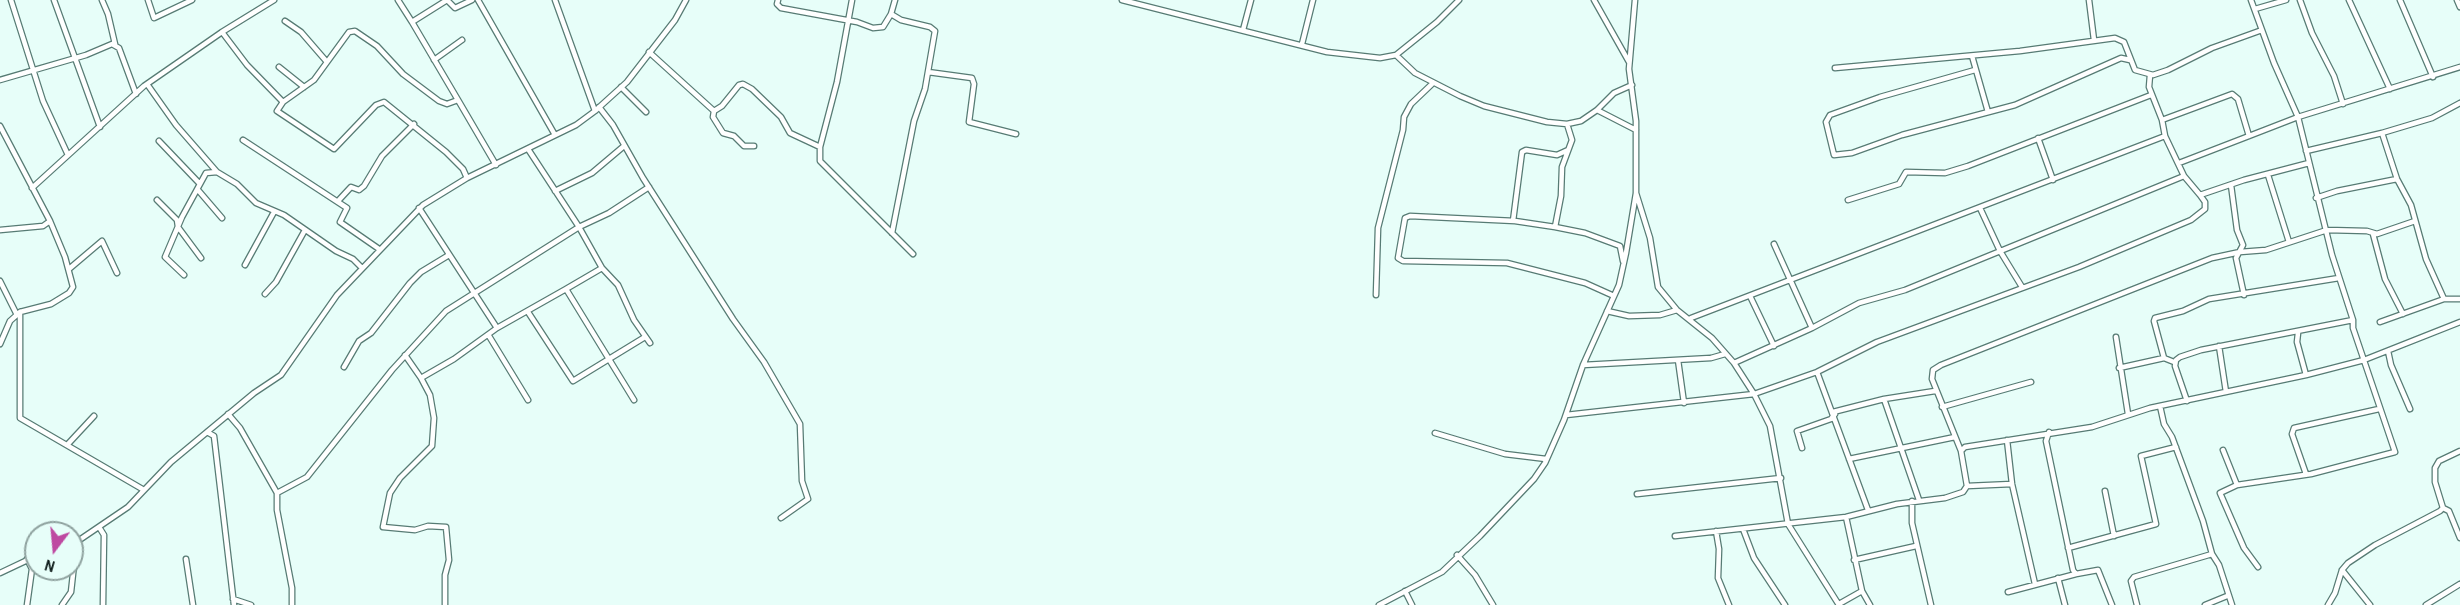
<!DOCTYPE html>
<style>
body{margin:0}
#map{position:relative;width:2460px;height:605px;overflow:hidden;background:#e7fef9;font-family:"Archivo Narrow",sans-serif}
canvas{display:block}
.north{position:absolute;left:24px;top:521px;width:60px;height:60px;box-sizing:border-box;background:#e7fef9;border:2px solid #8fa29f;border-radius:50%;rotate:196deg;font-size:16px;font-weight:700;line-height:24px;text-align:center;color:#0b1917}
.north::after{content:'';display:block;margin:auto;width:21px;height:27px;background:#be49a1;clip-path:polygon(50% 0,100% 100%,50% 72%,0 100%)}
</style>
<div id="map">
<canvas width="2460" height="605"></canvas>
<div class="north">N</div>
</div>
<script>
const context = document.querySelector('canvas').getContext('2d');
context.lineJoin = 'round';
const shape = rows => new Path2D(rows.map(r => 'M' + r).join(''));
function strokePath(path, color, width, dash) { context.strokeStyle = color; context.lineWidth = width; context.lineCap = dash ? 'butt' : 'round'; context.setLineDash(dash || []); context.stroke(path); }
const minor = shape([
 [11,0,43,101,68,155],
 [54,0,100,127],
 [102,0,108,14,115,44],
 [148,0,154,18,192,0],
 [398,0,412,22,447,0],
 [447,0,455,8,472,0],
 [478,0,555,135],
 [555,0,595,111],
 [778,0,777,4,781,8,857,22,873,28,883,27,891,14],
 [852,0,837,82,820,147,820,161,913,254],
 [1122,0,1327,52,1380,58,1396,55,1437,22,1459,0],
 [1594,0,1629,62],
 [2089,0,2094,40],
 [2251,0,2274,63,2298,117,2332,255,2353,320,2353,328,2395,452,2311,474,2237,485,2220,493,2244,548,2258,567],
 [2300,0,2312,33,2334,76,2343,104],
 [2349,0,2390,89],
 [2400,0,2433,77],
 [2457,0,2460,7],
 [2255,9,2286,0],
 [285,21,301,32,327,62],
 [412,22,458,100],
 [1243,30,1251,0],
 [222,32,274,0],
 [1302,44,1313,0],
 [649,52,714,111,713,117,723,133,734,136,744,146,754,146],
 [1396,55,1415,73,1460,96,1484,106,1547,122,1567,124,1581,121,1597,110,1614,93,1632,85],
 [1972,56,1988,112],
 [434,60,462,40],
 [279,67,304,87],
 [1835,68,2020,51,2115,38,2124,42,2135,70,2153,75,2168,70,2212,48,2262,30],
 [1975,70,1880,97,1830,115,1826,122,1834,155,1852,153,1902,135,2015,105,2121,58,2130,60],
 [928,72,972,78,974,84,969,122,1016,134],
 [2150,75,2149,87,2162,120,2232,94,2238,99,2249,136,2298,117,2460,67],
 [0,80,86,55,112,44,119,48,136,94],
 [147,84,176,125,217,172],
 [621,87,646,112],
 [283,102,277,111,334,149,376,105,384,102,446,152,463,169,467,178],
 [599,107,613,125,643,178,733,319,764,362,800,424,802,481,808,499,781,518],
 [1597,110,1636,130],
 [714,111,722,106,739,85,743,84,752,89,781,117,790,133,820,147],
 [2162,120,2165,136,2184,176,2200,195,2244,180,2309,163],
 [1567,124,1572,140,1562,167,1561,196,1555,227,1585,233,1620,246,1623,261],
 [0,126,50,221,43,226,0,230],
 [2038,138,2053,180],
 [243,140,347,208,340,222,379,249],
 [159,141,200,184],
 [2306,151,2382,133],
 [2179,163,2249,136],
 [2268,175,2289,242],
 [2231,185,2237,230,2243,245,2236,258,2244,295],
 [32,188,144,86,222,32,247,65,283,102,314,80,349,32,355,31,377,46,403,74,439,101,447,104,458,100,496,165],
 [198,190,222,218],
 [555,191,592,173,624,146],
 [1636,193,1650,238,1658,287,1677,310,1712,338,1734,363,1754,394,1770,426,1788,524,1839,605],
 [2316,198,2337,191,2397,179],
 [157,200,177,220,178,227,201,258],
 [1848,200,1899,184,1906,172,1945,173,1968,166,2151,95],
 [338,201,351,187,359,190,364,186,382,156,414,124],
 [419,208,497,328,566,289],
 [1980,208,2000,251,2022,287],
 [50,221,65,257,73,287,69,293,51,304,20,312,20,418,144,490],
 [1513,221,1522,152,1526,150,1557,155,1568,150],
 [1555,227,1515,221,1410,216,1405,218,1398,258,1403,261,1507,263,1585,283,1614,296],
 [892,233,914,121,925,89,935,31,930,27,901,20,891,14,895,0],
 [2373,234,2385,279,2403,314],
 [1774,244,1812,328],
 [245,265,274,212],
 [602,268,618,285,634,320,650,343],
 [69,269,102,241,117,273],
 [184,275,165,257,182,217,206,173,217,172,237,184,256,203,284,215,336,251,353,259,362,268],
 [0,281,17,315],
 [265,294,276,282,305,230],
 [1376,295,1378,228,1403,130,1404,117,1411,104,1432,84],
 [1750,296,1774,346],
 [2444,299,2426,259,2411,205,2397,179,2382,133,2432,118,2460,103],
 [1607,311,1629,316,1660,315,1677,310],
 [528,312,573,381,645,337],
 [1691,318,2165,136],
 [2380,322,2444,299,2460,299],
 [2298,333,2297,342,2306,375],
 [489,336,528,400],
 [2116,337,2128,414],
 [0,344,10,321,20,312],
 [2219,346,2226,392],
 [2388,351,2391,365,2410,409],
 [405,355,421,378,454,359,497,328],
 [2164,358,2154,321,2155,318,2183,311,2209,299,2339,278],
 [1678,360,1684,403],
 [1734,363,1812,328,1859,303,1905,290,2184,176],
 [1583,365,1711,358,1725,354],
 [344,367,359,341,371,333,410,283,421,272,449,255],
 [2119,368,2164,358,2174,362],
 [1817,372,1868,510],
 [421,378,430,395,434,418,432,446,400,478,390,493,383,527,415,530,428,526,446,527,449,560,445,575,445,605],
 [1884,399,1919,500],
 [634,400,566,289,602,268,579,227,609,213,649,187],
 [2187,401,2175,366,2176,360,2180,357,2201,350,2353,320],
 [2160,406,2164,424,2172,437,2203,521,2212,554,2219,565,2232,605],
 [1942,407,2031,382],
 [1833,412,1884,399,1935,391],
 [228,414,240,428,277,493,277,510,292,588,292,605],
 [1566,415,1754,394,1817,372,1877,342,2079,267,2191,220,2205,209,2205,202,2200,195],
 [207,432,214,436,234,605],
 [2049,432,2046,441,2073,570,2076,574,2098,570,2112,605],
 [1435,433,1505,454,1546,459],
 [2007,440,2012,484,2035,584],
 [68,444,94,416],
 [1802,448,1797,431,1831,419,1835,414],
 [2223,450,2237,485],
 [1961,451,1932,379,1933,370,1941,365,2212,258,2240,252,2266,250,2327,230,2367,231,2377,234,2415,221],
 [1849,459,1955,437],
 [2306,474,2292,434,2294,428,2379,409],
 [1967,486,2012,484],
 [2105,491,2114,536],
 [277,493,307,477,392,370,446,311,579,227,528,149],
 [1637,494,1781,478],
 [1912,501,1912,523,1931,605],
 [2443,508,2449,511,2460,538],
 [1846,517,1862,591,1870,605],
 [99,527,104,535,103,605],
 [1743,529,1754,558,1785,605],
 [1716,531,1719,549,1718,578,1729,605],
 [1675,536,1846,517,1897,504,1945,498,1963,492,1967,486,1961,451,1965,447,2092,427,2150,408,2306,375,2364,360,2460,322],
 [72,545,128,507,171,462,254,393,281,375,337,295,423,205,467,178,576,125,595,111,627,82,675,20,686,0],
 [2068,548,2156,524,2141,456,2176,447],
 [1457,555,1475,575,1493,605],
 [27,559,32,569,27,605],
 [186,559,193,605],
 [1854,560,1916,546],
 [2342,570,2370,605],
 [0,573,36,556],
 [2058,578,2065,605],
 [1405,591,1412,605],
 [2008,592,2076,574],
 [233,599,251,605],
 [1839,604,1862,591],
 [62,605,71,592,75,556,72,550],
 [1379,605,1442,572,1480,536,1534,479,1545,463,1564,420,1583,365,1619,285,1626,253,1636,193,1636,121,1629,69,1635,0],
 [2137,605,2131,581,2134,577,2212,554],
 [2205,605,2227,596],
 [2328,605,2335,593,2342,570,2348,563,2375,545,2440,511,2443,508,2435,482,2435,468,2439,461,2460,451],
 [2426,605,2460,584]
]);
strokePath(minor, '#577b74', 7);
strokePath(minor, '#fff', 4.5);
</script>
